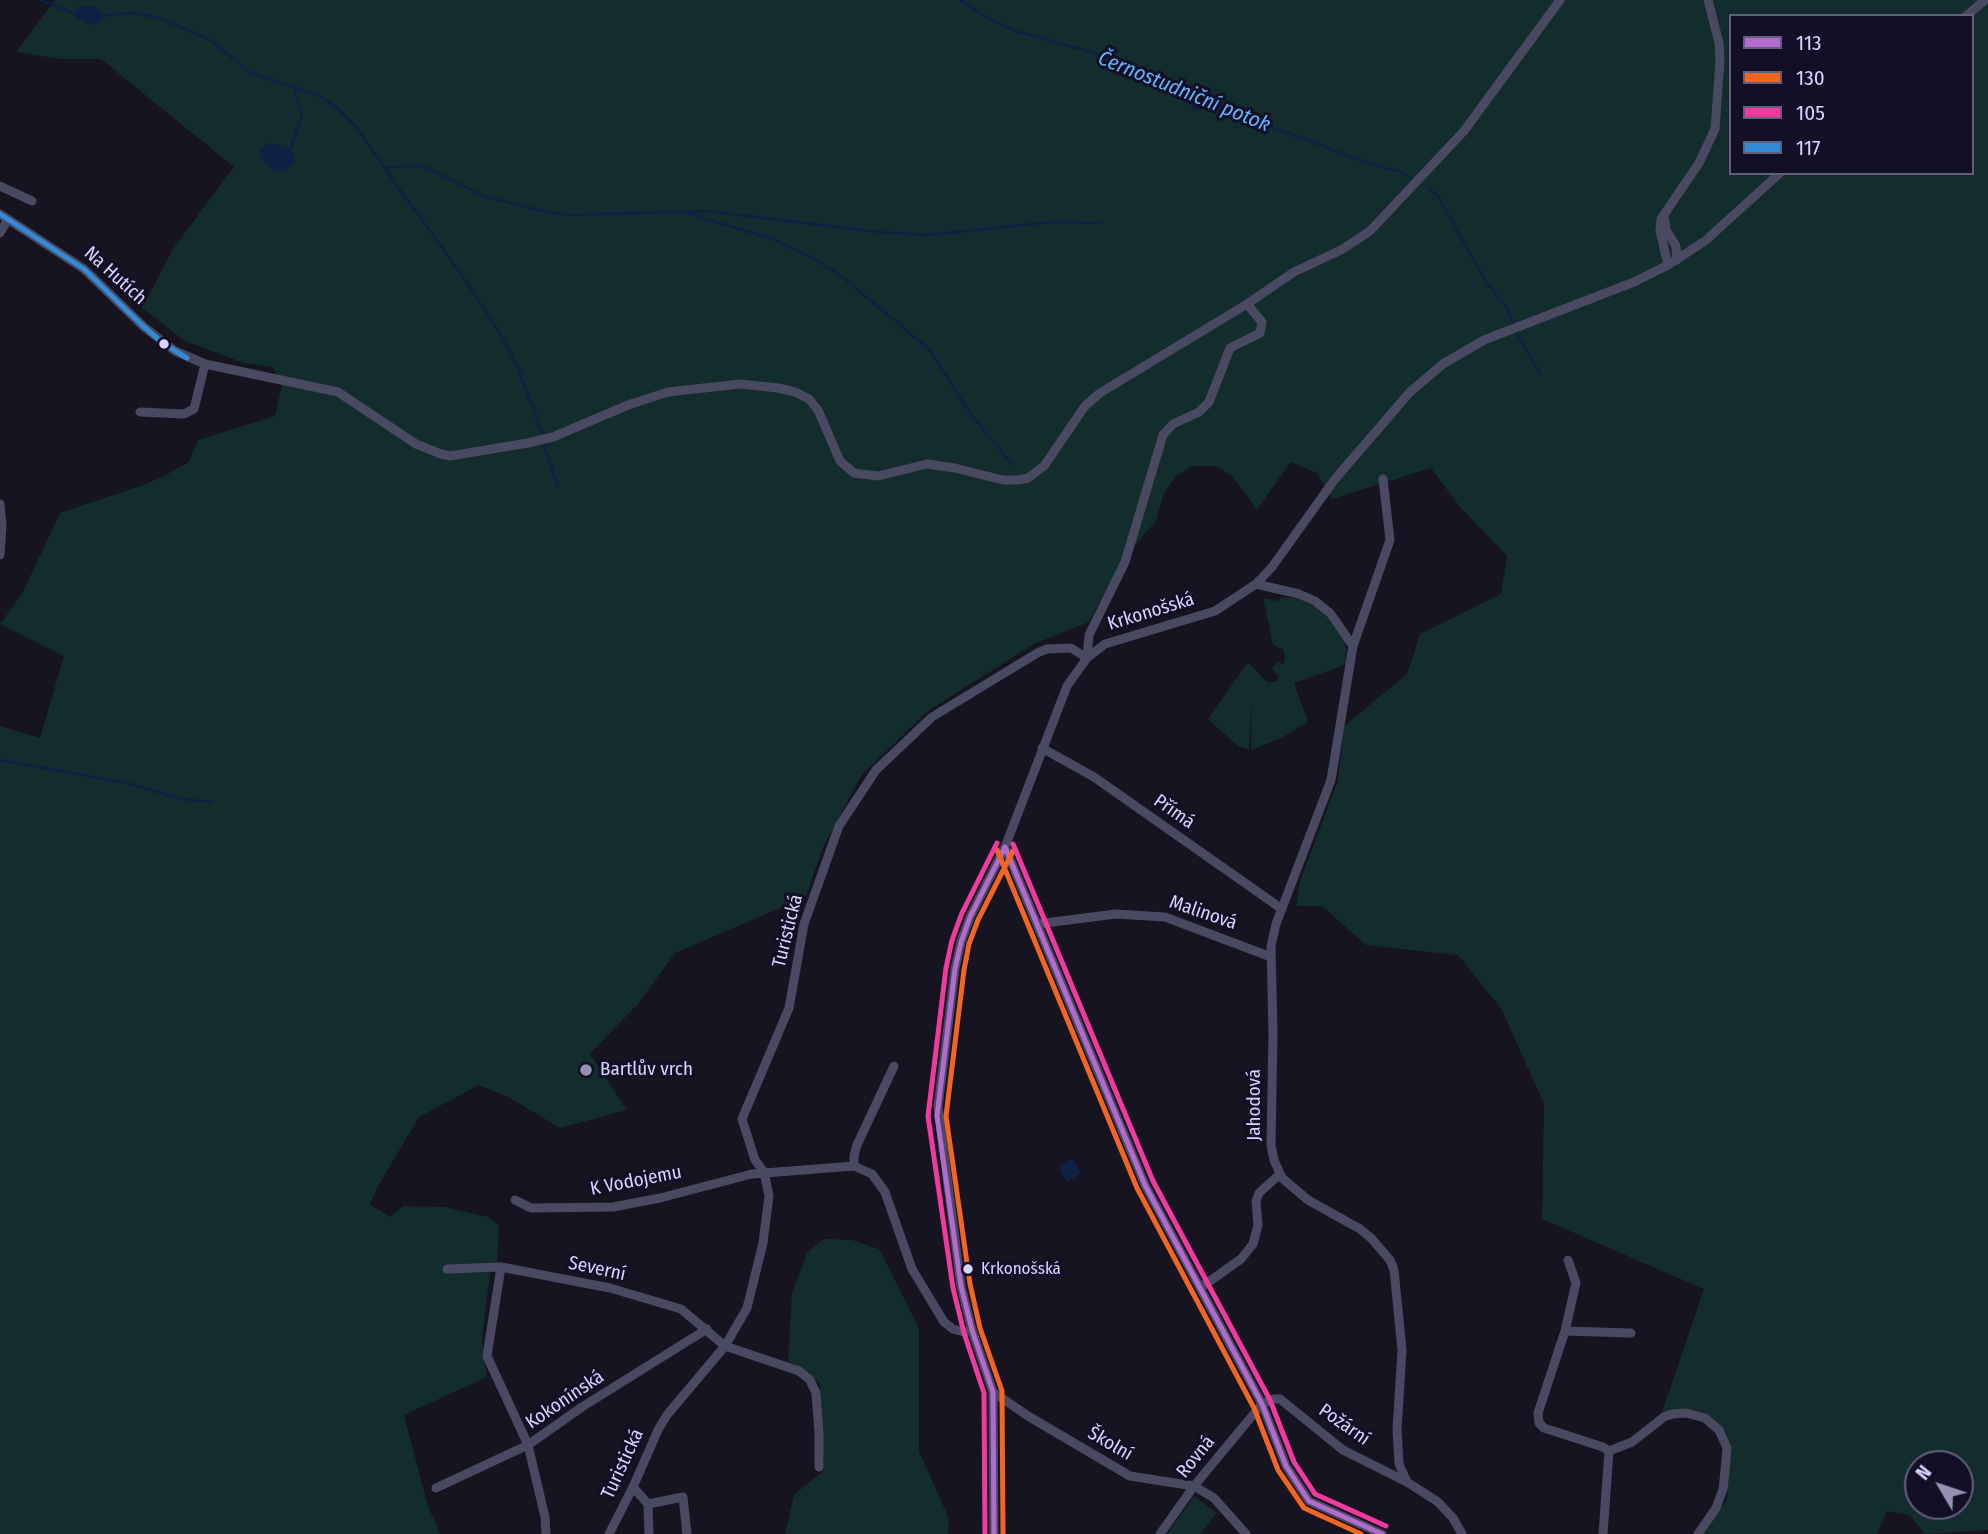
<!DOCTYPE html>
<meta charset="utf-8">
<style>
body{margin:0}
#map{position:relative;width:1988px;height:1534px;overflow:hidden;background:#161421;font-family:"Fira Sans Condensed",sans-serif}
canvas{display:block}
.legend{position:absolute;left:1729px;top:14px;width:245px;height:161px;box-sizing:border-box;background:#130f26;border:2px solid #625e7d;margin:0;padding:9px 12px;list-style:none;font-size:21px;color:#d9d4ff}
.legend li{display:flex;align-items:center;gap:14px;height:35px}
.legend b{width:35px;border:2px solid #625e7d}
.north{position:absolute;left:1904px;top:1450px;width:70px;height:70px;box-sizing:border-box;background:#130f26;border:2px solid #625e7d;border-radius:50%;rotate:309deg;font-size:19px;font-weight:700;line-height:28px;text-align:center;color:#d9d4ff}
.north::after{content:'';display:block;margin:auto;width:24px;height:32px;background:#9591b1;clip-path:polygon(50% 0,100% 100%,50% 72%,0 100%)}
</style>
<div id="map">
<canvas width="1988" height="1534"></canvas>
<ul class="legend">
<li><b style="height:9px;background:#b06ccc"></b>113</li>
<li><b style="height:9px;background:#f26522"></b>130</li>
<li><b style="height:9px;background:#f13a9d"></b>105</li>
<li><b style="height:9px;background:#338bd7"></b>117</li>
</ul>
<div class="north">N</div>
</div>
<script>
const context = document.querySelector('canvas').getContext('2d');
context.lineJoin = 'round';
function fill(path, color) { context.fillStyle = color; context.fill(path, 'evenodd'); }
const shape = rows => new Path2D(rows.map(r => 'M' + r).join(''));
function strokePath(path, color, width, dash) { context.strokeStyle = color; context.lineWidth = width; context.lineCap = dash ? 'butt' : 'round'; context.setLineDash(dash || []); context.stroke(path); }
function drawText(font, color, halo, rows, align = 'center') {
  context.font = font + ' "Fira Sans Condensed",sans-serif'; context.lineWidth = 6; context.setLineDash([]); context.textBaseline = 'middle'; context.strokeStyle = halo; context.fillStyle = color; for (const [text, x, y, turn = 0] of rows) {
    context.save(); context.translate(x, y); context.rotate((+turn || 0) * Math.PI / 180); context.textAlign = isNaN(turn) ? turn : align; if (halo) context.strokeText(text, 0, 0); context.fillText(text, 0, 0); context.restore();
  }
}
fill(shape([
 [55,0,1988,0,1988,1530,1925,1534,1910,1515,1887,1511,1877,1534,1703,1534,1727,1499,1729,1450,1717,1423,1705,1413,1691,1410,1675,1410,1661,1415,1704,1289,1542,1219,1544,1104,1502,1010,1458,955,1366,945,1322,906,1296,906,1300,881,1338,780,1344,726,1407,674,1420,634,1501,594,1507,556,1460,507,1431,468,1332,499,1317,473,1291,462,1257,509,1231,475,1215,466,1192,466,1176,476,1164,493,1156,521,1122,560,1089,622,1034,644,929,710,861,776,823,847,806,897,675,953,638,1004,590,1054,627,1110,560,1128,510,1098,479,1085,419,1117,377,1188,370,1204,390,1217,403,1206,444,1207,488,1217,499,1225,497,1266,487,1264,490,1274,482,1338,487,1377,404,1415,428,1507,441,1534,0,1534,0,726,40,738,64,656,0,624,22,594,60,513,141,486,162,477,189,462,198,440,275,416,282,385,273,367,244,363,185,341,142,308,173,249,234,167,101,59,60,59,16,52],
 [1731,16,1972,16,1972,173,1731,173],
 [1918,1464,1960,1464,1960,1506,1918,1506],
 [1282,597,1301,599,1322,610,1343,639,1346,646,1346,663,1340,667,1294,683,1308,722,1281,738,1251,750,1252,699,1249,749,1239,747,1208,719,1248,662,1267,682,1276,682,1279,677,1272,669,1277,662,1284,664,1285,655,1283,649,1273,645,1263,598,1277,601],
 [823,1239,852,1240,879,1249,919,1329,919,1451,949,1519,948,1534,785,1534,794,1495,824,1470,820,1383,788,1361,792,1293,807,1253],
 [1194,1496,1217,1513,1200,1534,1167,1534]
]), '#132c2d');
fill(shape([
 [79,6,93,6,101,11,103,15,100,22,89,25,77,18,75,12],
 [1194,89,1204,90,1211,98,1210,104,1200,110,1193,109,1189,104,1188,93],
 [270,143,290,150,294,154,295,159,287,171,280,172,267,167,260,154,262,147],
 [1072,1158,1081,1173,1067,1182,1058,1167]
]), '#0d2144');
strokePath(shape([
 [40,0,76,14],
 [960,0,989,19,1019,32,1091,52,1148,73,1190,95],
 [100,16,134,13,159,18,209,39,251,73,318,95,336,107,356,127,384,167,423,166,484,196,542,211,567,215,707,211,878,232,928,235,1051,222,1100,223],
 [1209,103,1373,165,1398,171,1412,179],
 [290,150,302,116,294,87],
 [385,169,464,278,502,337,517,366,542,432],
 [1427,187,1438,196,1487,284,1506,306,1518,336,1541,375],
 [684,212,772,239,811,257,840,275,929,349,972,416,1012,464],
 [544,446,558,487],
 [0,760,127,783,181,799,212,802]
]), '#0d2144', 2.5);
strokePath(shape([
 [1966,16,1985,0],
 [0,186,32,201],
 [0,214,84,269,143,326,175,351,205,364,338,392,416,444,441,454,450,456,528,443,553,437,628,405,668,392,740,384,778,388,795,392,809,399,818,410,840,461,854,473,878,476,927,464,955,468,1003,480,1019,480,1028,478,1044,466,1085,406,1100,393,1247,304,1294,272,1341,250,1370,231,1464,131,1560,0],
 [1665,220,1666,230,1676,246,1677,260],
 [0,233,8,219],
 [1668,265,1660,231,1661,219,1699,163,1715,129,1720,60,1719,43,1708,0],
 [140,412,184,414,194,409,205,364],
 [1383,479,1390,540,1353,646,1331,780,1276,924,1271,946,1273,1033,1271,1145,1274,1160,1282,1178,1308,1200,1360,1229,1371,1238,1390,1260,1394,1270,1402,1350,1397,1430,1399,1464,1407,1482,1438,1502,1453,1518,1462,1534],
 [0,504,2,525,0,555],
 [1256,584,1299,594,1315,601,1330,613,1353,646],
 [1087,658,1089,635,1125,562,1163,435,1173,424,1199,412,1209,402,1230,348,1260,333,1262,322,1247,304],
 [1042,748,1094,777,1282,909],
 [1005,847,1145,1185,1262,1404,1286,1466,1309,1501,1382,1534],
 [1037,924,1116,914,1165,917,1271,957],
 [854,1166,854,1156,857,1145,894,1066],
 [515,1200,531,1208,613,1207,660,1198,752,1174,854,1166,872,1174,885,1192,912,1269,944,1322,953,1329,964,1332,972,1330],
 [501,1267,487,1356,528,1445,545,1517,546,1534],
 [447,1269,501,1267,610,1288,681,1309,725,1346,799,1371,810,1380,816,1393,819,1433,819,1467],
 [1200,1288,1241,1259,1253,1244,1258,1225,1256,1201,1259,1193,1280,1174],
 [1565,1331,1576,1283,1568,1260],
 [993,1392,1028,1416,1130,1476,1194,1486,1214,1498,1246,1534],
 [1609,1451,1632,1442,1664,1417,1672,1414,1686,1413,1705,1418,1713,1425,1719,1430,1727,1448,1725,1471,1723,1489,1716,1508,1698,1534],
 [633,1487,648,1504,649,1534],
 [436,1488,528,1445,582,1407,707,1329],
 [648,1504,683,1497,687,1534],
 [609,1534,633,1487,658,1430,667,1415,725,1346,747,1308,763,1243,769,1196,764,1172,755,1160,742,1119,789,1008,804,924,839,826,876,770,932,717,1039,652,1047,649,1071,648,1087,658],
 [994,1534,993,1392,972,1330,961,1286,938,1107,955,969,961,942,970,917,1005,847,1067,686,1087,658,1105,644,1215,611,1256,584,1272,567,1335,479,1410,392,1443,364,1484,340,1634,282,1668,265,1705,241,1780,173],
 [1160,1534,1194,1486,1262,1404,1273,1399,1280,1399,1343,1450,1407,1482],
 [1603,1534,1609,1451,1603,1447,1544,1428,1539,1423,1538,1413,1565,1331,1631,1333]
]), '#4a4962', 9);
strokePath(shape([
 [1005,847,1145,1185,1262,1404,1286,1466,1309,1501,1382,1534],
 [994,1534,993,1392,972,1330,961,1286,937,1116,955,969,961,942,970,917,1005,847]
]), '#b06ccc', 5);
strokePath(shape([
 [997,850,1137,1188,1254,1408,1278,1470,1304,1508,1361,1534],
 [1003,1534,1002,1391,980,1328,970,1284,946,1116,964,970,969,944,978,920,1013,851]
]), '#f26522', 5);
strokePath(shape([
 [1013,844,1153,1181,1270,1400,1294,1462,1315,1494,1386,1526],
 [985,1534,984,1393,964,1333,953,1288,928,1116,946,968,952,940,962,913,997,843]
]), '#f13a9d', 5);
strokePath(shape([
 [0,214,84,269,143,326,164,344,187,358]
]), '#338bd7', 5);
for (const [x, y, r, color] of [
 [164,344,6,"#d9d4ff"],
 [586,1070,7,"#9591b1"],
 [968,1269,6,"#d9d4ff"]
]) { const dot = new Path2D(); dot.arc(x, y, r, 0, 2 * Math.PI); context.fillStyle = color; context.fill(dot); strokePath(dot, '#130f26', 2.5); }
drawText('17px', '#d9d4ff', '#130f26', [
 ["Krkonošská",981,1269]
], 'left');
drawText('19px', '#d9d4ff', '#130f26', [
 ["Na Hutích",115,276,42],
 ["Krkonošská",1151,612,-17],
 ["Přímá",1174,812,35],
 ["Malinová",1203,913,19],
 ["Turistická",788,931,-76],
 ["Jahodová",1255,1105,-90],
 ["K Vodojemu",636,1181,-11],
 ["Severní",597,1269,12],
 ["Kokonínská",565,1400,-34],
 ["Požární",1344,1425,35],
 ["Školní",1110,1444,30],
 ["Rovná",1196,1457,-51],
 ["Turistická",623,1464,-65]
]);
drawText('19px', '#d9d4ff', '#130f26', [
 ["Bartlův vrch",600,1070]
], 'left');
drawText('italic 21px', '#62b6ff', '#130f26', [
 ["Černostudniční potok",1184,92,22]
]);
</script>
